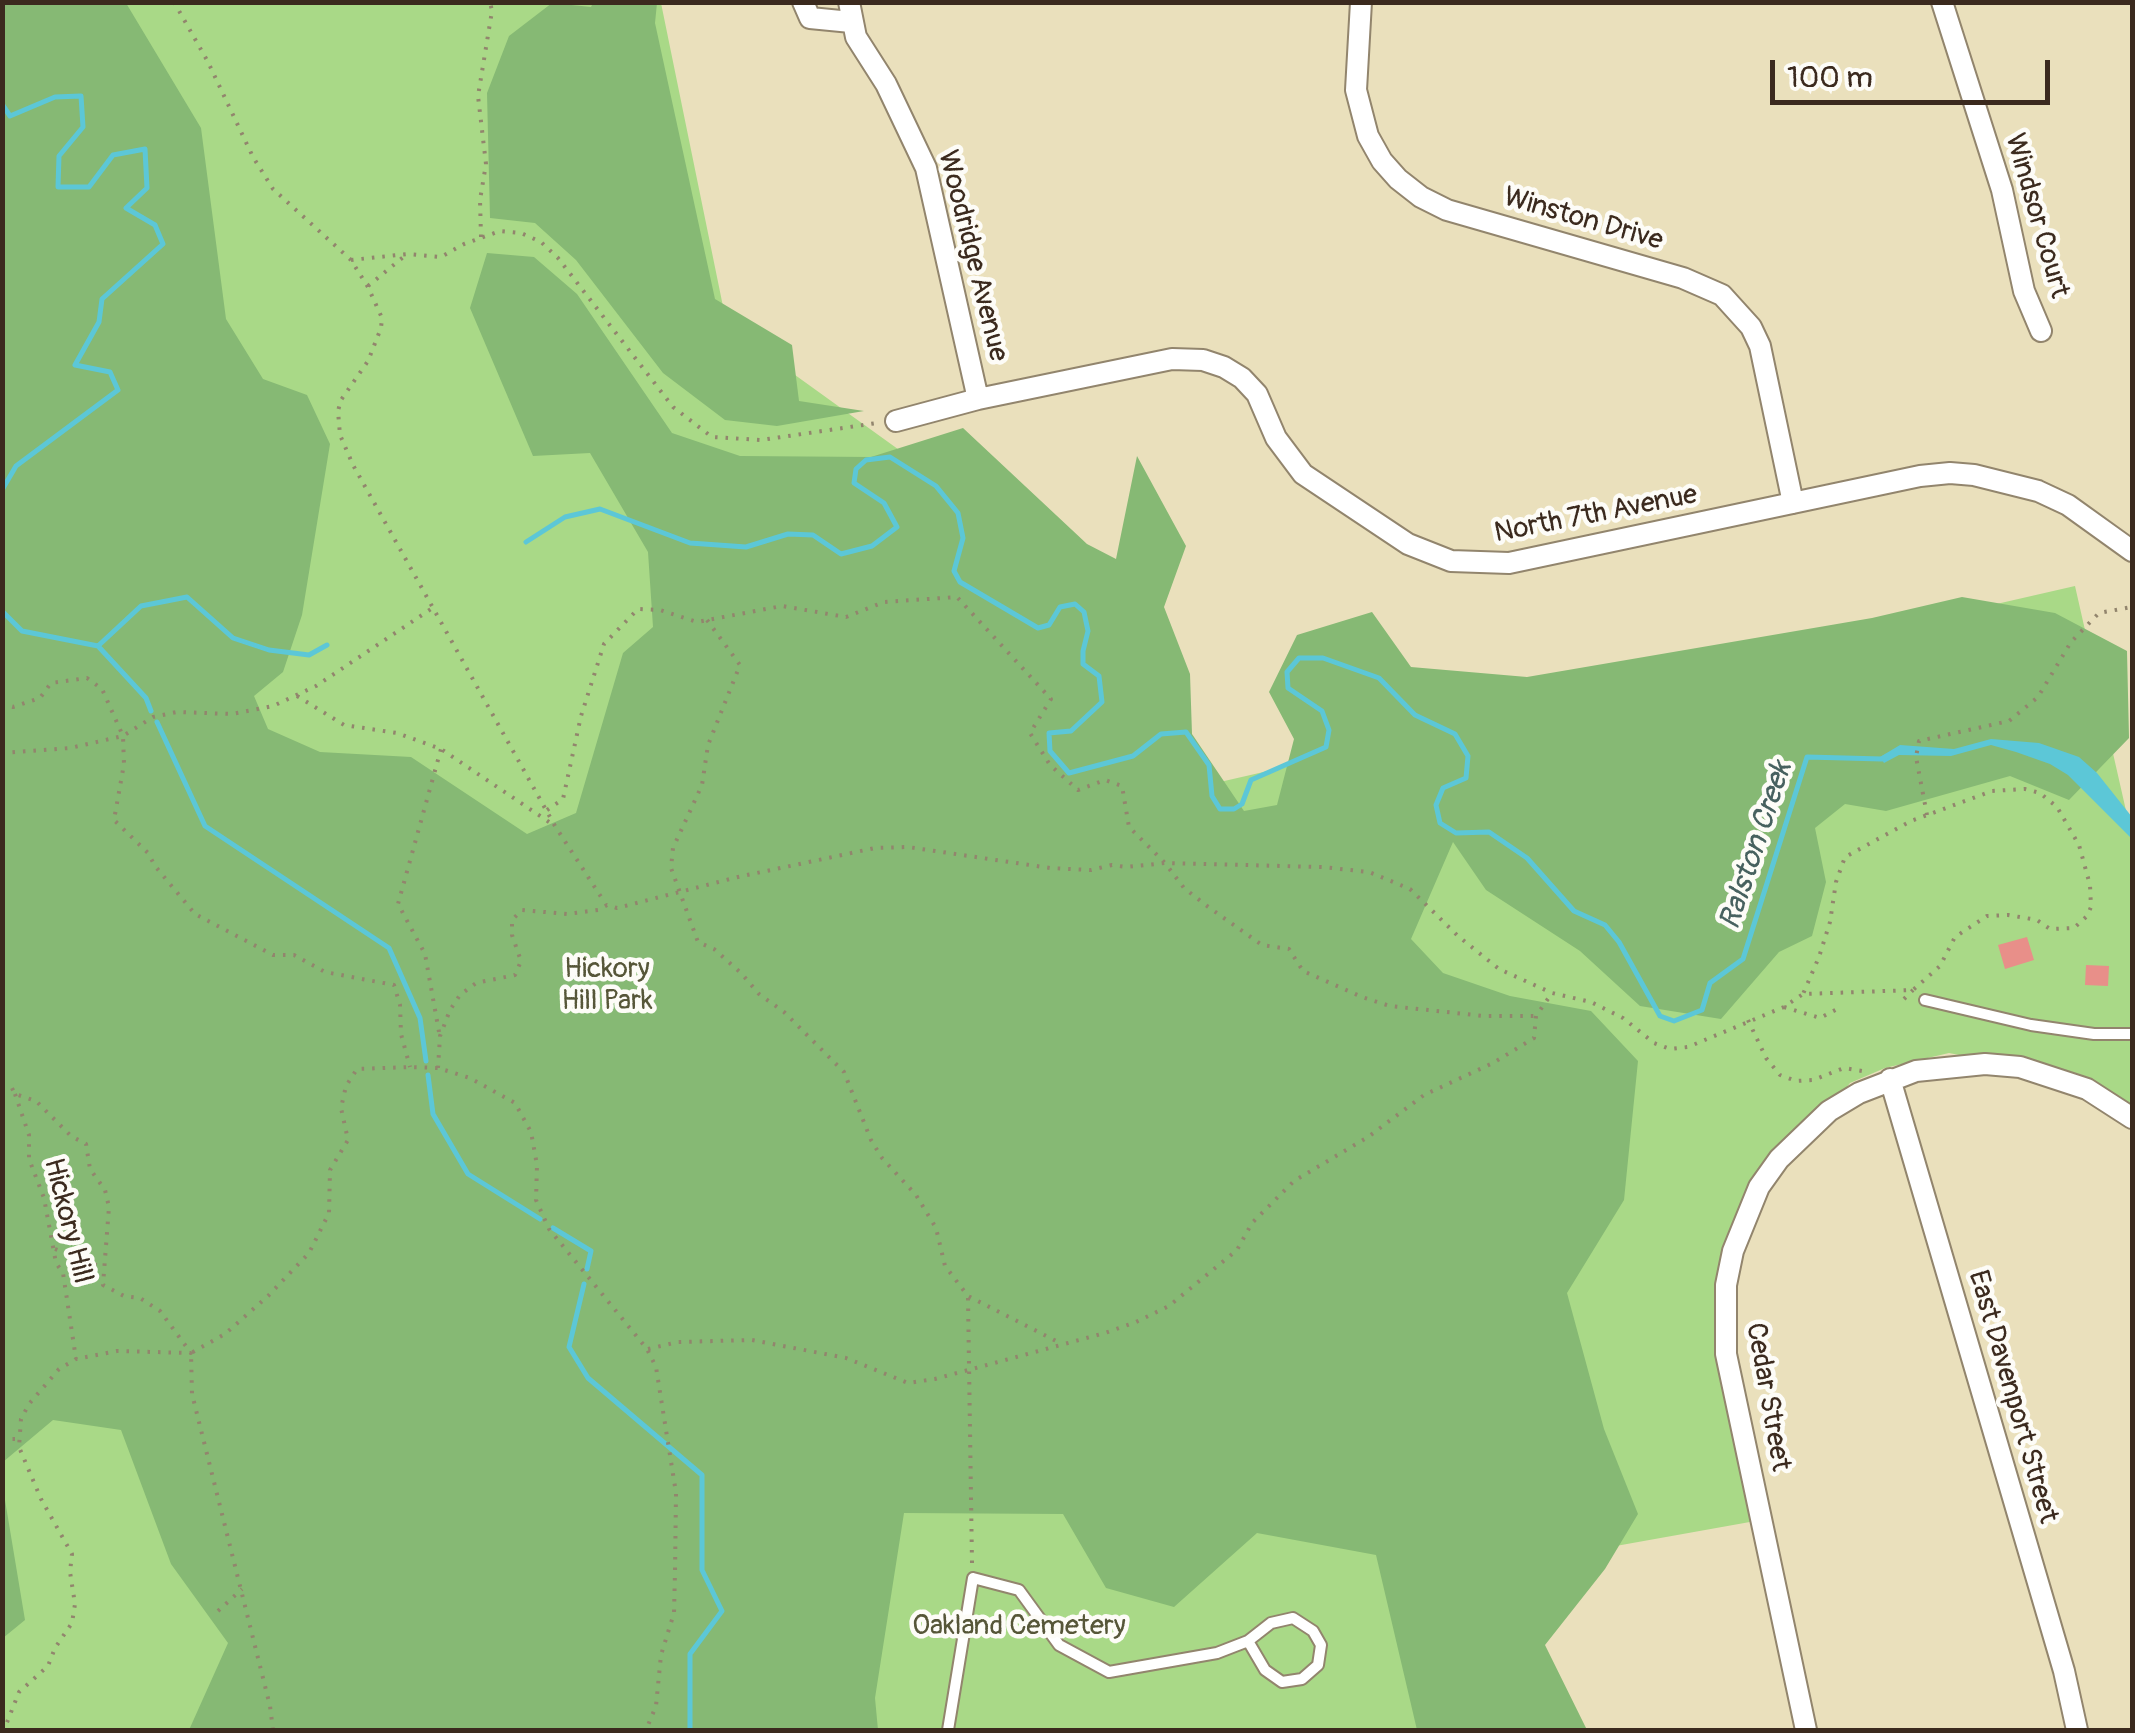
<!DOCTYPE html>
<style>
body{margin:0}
#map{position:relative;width:2135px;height:1733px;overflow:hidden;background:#eae0bc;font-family:Pangolin,sans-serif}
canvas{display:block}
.frame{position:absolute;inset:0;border:5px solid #3b2a1e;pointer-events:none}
.scale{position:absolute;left:1770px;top:60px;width:280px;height:45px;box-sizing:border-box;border:5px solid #3b2a1e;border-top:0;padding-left:12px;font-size:30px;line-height:35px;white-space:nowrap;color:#3b2a1e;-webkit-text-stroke:8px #fdfcf7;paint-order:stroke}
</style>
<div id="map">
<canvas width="2135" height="1733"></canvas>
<div class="frame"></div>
<div class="scale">100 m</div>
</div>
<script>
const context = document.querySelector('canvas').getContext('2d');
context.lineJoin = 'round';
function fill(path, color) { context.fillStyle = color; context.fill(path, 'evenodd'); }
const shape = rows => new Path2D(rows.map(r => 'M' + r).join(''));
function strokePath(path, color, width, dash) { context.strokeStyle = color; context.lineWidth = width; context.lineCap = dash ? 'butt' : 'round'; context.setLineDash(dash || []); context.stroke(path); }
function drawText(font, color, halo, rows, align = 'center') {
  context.font = font + ' Pangolin,sans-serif'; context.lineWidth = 9; context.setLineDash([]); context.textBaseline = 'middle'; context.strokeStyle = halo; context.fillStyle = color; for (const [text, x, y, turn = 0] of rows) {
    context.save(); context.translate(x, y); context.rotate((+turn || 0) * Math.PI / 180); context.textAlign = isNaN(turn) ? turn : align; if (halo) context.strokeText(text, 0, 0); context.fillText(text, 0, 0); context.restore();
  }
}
fill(shape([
 [3,3,661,3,727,326,1152,632,1185,790,2075,586,2132,837,2132,1121,2020,1067,1949,1053,1885,1068,1850,1083,1744,1218,1726,1354,1761,1520,1398,1585,1431,1730,3,1730]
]), '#a9d987');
fill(shape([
 [3,3,126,3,201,128,226,319,263,379,307,395,330,444,302,615,283,672,254,696,268,729,320,752,411,757,527,834,576,813,623,653,653,627,648,552,590,453,533,456,470,308,487,253,534,257,577,294,672,433,740,456,871,457,963,428,1087,544,1116,559,1137,456,1186,546,1164,607,1190,674,1192,734,1244,811,1277,805,1294,739,1269,692,1297,635,1372,612,1411,667,1527,677,1872,618,1962,597,2055,613,2127,651,2129,738,2069,800,2010,776,1886,811,1845,804,1815,828,1826,882,1812,936,1779,952,1721,1019,1640,1006,1580,951,1486,890,1453,842,1411,939,1443,973,1510,996,1591,1011,1638,1061,1624,1200,1567,1293,1604,1429,1638,1514,1605,1569,1545,1645,1587,1730,1417,1730,1376,1555,1257,1533,1174,1607,1106,1588,1063,1514,904,1513,875,1698,878,1730,189,1730,228,1643,171,1564,121,1430,53,1420,3,1462],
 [552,3,591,7,593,3,657,3,655,23,715,299,792,345,799,401,864,411,777,426,725,420,663,373,576,260,535,223,490,218,487,93,509,36],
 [2,1482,25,1620,3,1638,2,1638]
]), '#86b974');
fill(shape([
 [1991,739,2039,743,2079,757,2097,773,2132,817,2132,839,2068,775,2050,764,2016,752,1991,745,1951,756,1899,755,1884,763,1880,757,1900,745,1954,749]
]), '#5cc7d7');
strokePath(shape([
 [2,104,10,116,55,97,81,96,83,127,59,156,58,187,89,187,113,155,145,149,147,188,126,208,155,225,163,244,102,299,99,322,75,365,110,372,118,390,16,466,2,490],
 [526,542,565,517,600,509,690,543,746,547,788,534,813,535,841,554,872,546,897,527,884,503,854,483,856,469,866,460,890,457,936,486,958,513,963,538,954,571,960,582,1038,628,1049,625,1060,607,1075,604,1084,612,1088,631,1083,651,1083,664,1099,676,1102,702,1071,731,1049,733,1050,751,1069,773,1133,756,1161,734,1186,732,1209,765,1212,796,1220,809,1234,809,1242,804,1251,780,1326,747,1329,730,1322,711,1288,688,1287,672,1299,658,1323,658,1379,678,1415,715,1455,734,1468,756,1466,778,1443,788,1436,805,1440,823,1456,833,1489,832,1527,858,1574,911,1605,925,1619,942,1660,1016,1674,1021,1702,1010,1710,983,1743,959,1807,757,1882,759,1887,756],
 [2,611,22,631,98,646,141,606,187,597,233,638,269,650,309,655,327,645],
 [98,646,146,698,151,711],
 [157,722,205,826,389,948,420,1018,426,1061],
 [428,1075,433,1114,468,1174,540,1219],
 [553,1228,591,1251,587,1269],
 [584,1284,569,1347,588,1378,702,1475,702,1570,722,1611,690,1654,690,1730]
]), '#5cc7d7', 5);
fill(shape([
 [2027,937,2034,960,2005,969,1998,945],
 [2086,965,2109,966,2108,986,2085,985]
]), '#e88f89');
const lane = shape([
 [1925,1000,2031,1025,2094,1034,2132,1034],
 [948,1730,973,1578,1019,1590,1059,1645,1109,1672,1217,1653,1248,1641,1271,1623,1293,1618,1313,1631,1321,1645,1318,1665,1302,1679,1282,1682,1265,1670,1248,1641]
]);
const street = shape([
 [803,2,810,18,851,22],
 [849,2,856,37,886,84,926,168,978,399],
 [1361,2,1356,90,1368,136,1382,161,1398,179,1421,197,1447,210,1683,278,1722,295,1751,327,1760,346,1793,503],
 [1942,2,2002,190,2024,291,2041,331],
 [896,421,978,399,1172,359,1203,360,1224,367,1242,378,1257,394,1276,438,1303,474,1408,544,1451,561,1509,563,1920,476,1950,473,1974,475,2038,491,2068,505,2132,551],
 [1890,1079,2064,1671,2077,1730],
 [1806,1730,1726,1354,1726,1285,1733,1251,1759,1187,1779,1159,1829,1111,1859,1093,1916,1071,1985,1064,2020,1067,2087,1089,2132,1118]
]);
strokePath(lane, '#92856d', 14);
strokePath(street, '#92856d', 24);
strokePath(shape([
 [174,2,208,62,253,157,273,189,351,260,368,287,382,318,381,328,368,361,341,400,338,411,340,435,353,465,555,826,605,903],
 [481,237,480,200,486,164,478,96,492,11,490,2],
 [351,260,407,254,441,257,464,244,500,231,521,233,541,242,558,258,673,407,712,437,761,440,877,423],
 [368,286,407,254],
 [707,620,740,665,708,745,702,785,673,848,671,868,698,942,714,949,742,974,759,994,784,1012,844,1072,871,1140,882,1158,916,1195,936,1228,945,1266,968,1296,1062,1344],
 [297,696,344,725,397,733,441,749,552,824],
 [2,704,13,707,40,698,51,683,87,678,102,689,123,736,124,764,114,820,148,853,155,866,195,914,273,955,294,955,325,972,394,985,400,1005,401,1034,410,1067],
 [2,753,70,748,123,736,153,717,177,712,232,714,273,706,316,686,434,607],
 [547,810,563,799,581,716,604,644,638,609,660,610,697,622,782,606,846,617,884,602,957,597,1051,699,1030,733,1050,765,1078,790,1105,780,1122,786,1129,827,1165,863,1184,888,1207,906,1262,945,1289,949,1303,971,1362,997,1390,1006,1484,1016,1536,1016],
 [1927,815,1916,757,1919,741,2009,721,2038,697,2071,642,2099,613,2132,607],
 [1904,999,1913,990],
 [1784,1007,1820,1018,1841,1007],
 [1748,1020,1766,1058,1780,1075,1796,1081,1813,1080,1844,1068,1862,1071],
 [439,1032,425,954,398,904,441,749],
 [438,1068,440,1036,450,1010,460,995,476,983,515,975,521,961,512,935,512,920,522,910,567,914,598,910,607,905,617,908,738,877,875,848,908,847,1050,868,1091,870,1112,865,1126,867,1165,863,1322,867,1369,872,1410,889,1458,936,1499,969,1552,993,1591,1002,1623,1018,1654,1043,1670,1049,1688,1047,1784,1007,1803,994,1913,990,1940,966,1955,937,1987,916,2008,915,2037,920,2050,929,2074,928,2087,916,2091,907,2090,885,2079,845,2057,807,2040,793,2025,789,1992,791,1911,821,1845,857,1836,882,1830,922,1819,957,1803,994],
 [2,1085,12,1088,15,1094,36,1101,71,1136,86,1144,90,1169,105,1190,109,1207,103,1285,124,1296,140,1298,160,1311,191,1353,117,1351,76,1359,59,1369,29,1404,21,1419,19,1447,41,1499,72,1554,70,1572,75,1604,72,1623,55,1648,48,1666,19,1692,4,1730],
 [15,1094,29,1135,29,1159,44,1198,56,1263,63,1273,76,1359],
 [55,1249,101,1267],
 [968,1298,972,1563],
 [648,1349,678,1342,752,1340,846,1358,908,1383,935,1379,1105,1333,1136,1322,1169,1306,1237,1250,1252,1223,1294,1181,1368,1137,1424,1095,1493,1063,1534,1038,1536,1016,1552,993],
 [2,1439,20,1439],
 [218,1611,242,1589],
 [273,1730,270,1706,192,1394,191,1353,225,1334,268,1296,309,1253,329,1213,330,1170,348,1140,341,1108,346,1086,357,1069,410,1067,438,1068,470,1078,515,1103,531,1132,537,1165,536,1200,549,1229,647,1349,656,1367,676,1493,675,1572,674,1613,661,1655,656,1706,646,1730]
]), '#92856d', 4, [2.5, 8]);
strokePath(lane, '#fff', 10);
strokePath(street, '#fff', 20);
drawText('28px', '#3b2a1e', '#fdfcf7', [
 ["Windsor Court",2036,216,74],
 ["Winston Drive",1583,220,16],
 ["Woodridge Avenue",972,256,76],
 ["North 7th Avenue",1596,515,-11],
 ["Hickory Hill",67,1221,76],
 ["Cedar Street",1767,1397,80],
 ["East Davenport Street",2012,1397,74]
]);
drawText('28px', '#565638', '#fdfcf7', [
 ["Hickory",607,970],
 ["Hill Park",607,1002],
 ["Oakland Cemetery",1019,1627]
]);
drawText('italic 30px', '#47615f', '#fdfcf7', [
 ["Ralston Creek",1757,846,-72]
]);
</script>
